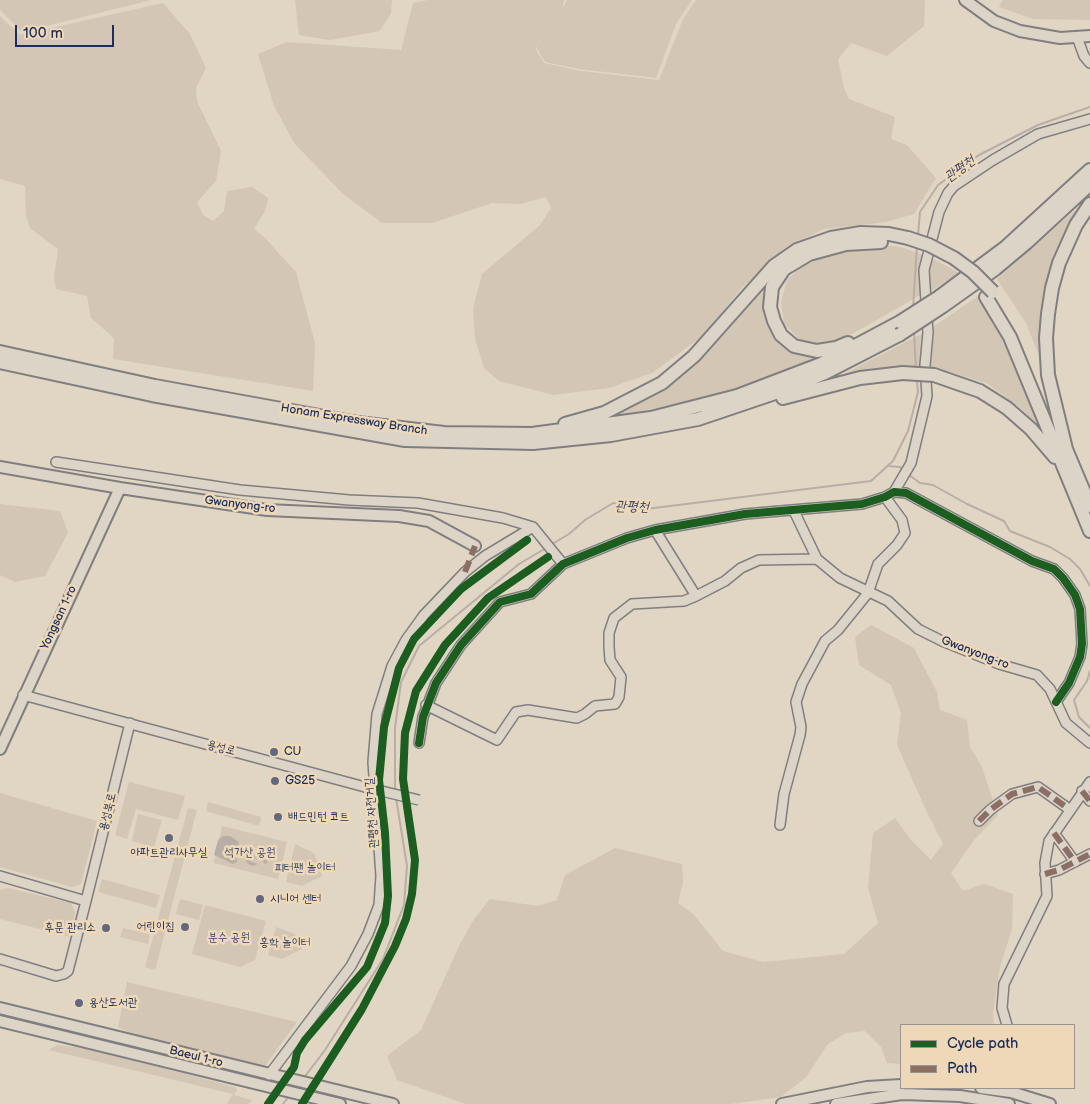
<!DOCTYPE html>
<meta charset="utf-8">
<style>
body{margin:0}
#map{position:relative;width:1090px;height:1104px;overflow:hidden;background:#e1d5c4;font-family:"Balsamiq Sans",sans-serif}
canvas{display:block}
.legend{position:absolute;left:900px;top:1024px;width:175px;height:65px;box-sizing:border-box;background:#eed8b7;border:1px solid #9a9493;margin:0;padding:6px 9px;list-style:none;font-size:15px;color:#1b2f5e}
.legend li{display:flex;align-items:center;gap:10px;height:25px}
.legend b{width:25px;border:1px solid #9a9493}
.scale{position:absolute;left:15px;top:25px;width:99px;height:22px;box-sizing:border-box;border:2px solid #1b2f5e;border-top:0;padding-left:6px;font-size:15px;line-height:18px;white-space:nowrap;color:#1b2f5e;-webkit-text-stroke:4px #eed8b7;paint-order:stroke}
</style>
<div id="map">
<canvas width="1090" height="1104"></canvas>
<ul class="legend">
<li><b style="height:6px;background:#1b5e20"></b>Cycle path</li>
<li><b style="height:6px;background:#8d6e63"></b>Path</li>
</ul>
<div class="scale">100 m</div>
</div>
<script>
const context = document.querySelector('canvas').getContext('2d');
context.lineJoin = 'round';
function fill(path, color) { context.fillStyle = color; context.fill(path, 'evenodd'); }
const shape = rows => new Path2D(rows.map(r => 'M' + r).join(''));
function strokePath(path, color, width, dash) { context.strokeStyle = color; context.lineWidth = width; context.lineCap = dash ? 'butt' : 'round'; context.setLineDash(dash || []); context.stroke(path); }
function drawText(font, color, halo, rows, align = 'center') {
  context.font = font + ' "Balsamiq Sans","Poor Story",sans-serif'; context.lineWidth = 5; context.setLineDash([]); context.textBaseline = 'middle'; context.strokeStyle = halo; context.fillStyle = color; for (const [text, x, y, turn = 0] of rows) {
    context.save(); context.translate(x, y); context.rotate((+turn || 0) * Math.PI / 180); context.textAlign = isNaN(turn) ? turn : align; if (halo) context.strokeText(text, 0, 0); context.fillText(text, 0, 0); context.restore();
  }
}
fill(shape([
 [0,0,151,0,22,32,0,10],
 [295,0,392,0,391,13,380,31,330,40,299,35],
 [428,0,564,0,562,9,567,0,692,0,676,24,656,78,579,69,545,62,536,47,561,9,535,48,544,63,581,71,659,80,683,19,696,0,925,0,924,26,887,56,851,43,838,59,844,88,849,99,895,117,891,139,907,145,936,178,914,214,886,222,824,229,785,248,740,290,704,335,652,373,609,388,553,395,499,381,484,368,475,339,473,309,482,274,540,225,551,208,546,197,520,204,492,203,432,223,382,223,343,194,294,143,274,106,258,54,287,42,401,50,413,3],
 [1003,0,1090,0,1090,20,1033,19,999,7],
 [163,3,190,34,206,68,196,88,197,101,221,151,216,181,197,202,203,215,213,221,224,211,227,191,252,187,268,198,265,211,254,229,264,237,296,272,315,343,313,391,113,359,114,338,91,318,87,296,56,289,54,277,58,249,30,228,26,216,25,186,0,179,0,16,20,35],
 [1087,200,1066,236,1043,366,1026,323,997,279],
 [879,245,901,247,926,256,924,293,852,334,821,346,800,340,784,324,781,302,787,280,802,265,830,252],
 [932,258,959,273,928,293,926,270],
 [773,276,767,303,783,342,800,354,819,358,778,375,702,399,604,419,667,388,695,365,728,330,754,294],
 [978,296,1007,339,1048,437,1023,410,988,384,948,371,896,368,838,377,927,331],
 [0,504,60,511,68,533,45,576,15,582,0,575],
 [871,625,914,648,937,692,940,710,967,720,970,747,982,767,998,815,975,839,951,873,963,891,984,884,1013,894,1012,929,1000,967,993,1013,994,1025,901,1025,901,1064,887,1063,881,1047,865,1031,846,1033,828,1044,806,1077,781,1097,731,1104,466,1104,397,1080,387,1056,421,1030,460,944,474,919,490,899,538,906,557,900,565,875,615,848,682,864,683,882,678,903,694,915,723,951,763,962,844,954,878,923,868,888,873,833,895,818,911,840,931,860,943,844,924,806,897,745,901,713,891,685,859,665,855,637],
 [129,782,185,796,178,820,136,809,127,839,115,835],
 [0,793,97,821,81,884,72,887,0,867],
 [208,802,261,817,259,826,206,811],
 [188,808,197,810,155,970,145,967],
 [138,814,162,820,154,847,132,841],
 [222,826,287,842,278,879,214,863],
 [295,844,314,853,322,876,302,886,286,882],
 [102,879,160,895,156,908,98,892],
 [8,888,71,903,75,912,71,937,0,919,0,890],
 [180,899,203,905,199,920,176,914],
 [205,905,266,921,255,960,240,967,192,954],
 [276,927,295,934,302,949,282,959,268,955],
 [123,928,150,934,148,944,120,937],
 [127,982,297,1022,265,1066,138,1038,118,1027],
 [57,1045,90,1049,235,1087,237,1090,234,1095,252,1100,249,1104,227,1104,233,1094,49,1050]
]), '#d3c6b4');
fill(shape([
 [223,836,230,836,239,842,238,848,251,852,256,858,263,857,268,862,265,864,261,859,253,858,249,853,246,855,251,862,258,864,252,866,248,864,244,857,236,855,237,862,233,864,214,855,218,840]
]), '#b8aea5');
strokePath(shape([
 [918,235,920,212,938,185,979,155,1038,125,1090,107],
 [913,308,917,245],
 [914,332,916,370],
 [889,466,900,467,902,469],
 [908,474,920,483,933,485,967,504,1004,521,1010,531,1050,547,1070,559,1080,569,1090,586],
 [552,544,569,534,585,520,613,503,646,509,871,481,893,461,908,431,918,392,917,380],
 [1090,671,1087,681,1074,700,1079,717,1090,728],
 [395,791,395,728,401,682,419,646,519,564,546,548],
 [303,1079,325,1050,383,959,404,905,407,866,396,798],
 [283,1104,289,1096]
]), '#b8aea5', 2);
const minor = shape([
 [1077,37,1084,56,1090,63],
 [56,462,240,490,349,500,418,503,503,518,533,527,563,564],
 [894,492,911,463,927,396,925,365,928,333,924,270,939,212,948,193,954,186,993,160,1038,134,1090,119],
 [794,511,817,559,840,578,888,601,918,629,942,641,999,664,1037,675,1050,689,1066,723,1090,743],
 [655,530,696,596,725,581,741,568,759,560,817,559],
 [23,695,365,787],
 [426,705,497,740,516,712,528,710,577,718,585,714,595,706,615,704,619,697,621,677,610,660,609,647,609,633,614,618,632,604,684,601,696,596],
 [419,743,423,717,436,683,461,645,500,602,531,594,563,564,627,538,655,530,745,514,862,504,885,497,894,492,906,493,1032,561,1054,569,1063,578,1075,595,1080,609,1082,644,1080,657,1069,683,1056,702],
 [1082,791,1090,801],
 [979,821,990,810,1012,794,1038,787,1069,809],
 [780,825,784,794,800,735,801,727,796,702,802,684,825,641,838,630,868,593,878,564,897,545,905,533,902,520,885,497],
 [1054,833,1075,862],
 [1045,874,1059,870,1090,854],
 [0,876,86,901,130,723],
 [0,959,56,976,64,974,68,971,86,901],
 [1007,1025,1002,1008,1004,984,1047,896,1045,863,1049,841,1090,782],
 [269,1075,351,966,368,934,379,905,381,876,373,762,377,714,392,666,406,640,424,615,465,572,485,556,533,527]
]);
const major = shape([
 [965,0,994,21,1020,31,1060,38,1090,36],
 [0,467,120,488,267,510,399,516,429,521,475,546],
 [0,749,120,488],
 [0,1008,393,1104],
 [0,1021,340,1104],
 [981,1088,1011,1092,1050,1104],
 [782,1104,867,1087,901,1085],
 [836,1104,902,1094,960,1096,1009,1104]
]);
const highway = shape([
 [939,297,1006,247,1090,170],
 [986,297,1010,337,1090,531],
 [943,306,995,269,1026,243,1090,184],
 [848,343,836,348,817,351,794,346,781,335,774,321,770,307,772,287,784,269,809,254,846,244,881,242],
 [0,352,155,386,358,423,444,433,532,434,651,418,737,396,821,364,900,322],
 [0,362,152,395,405,440,533,443,611,435,698,419,781,391,825,373,899,335],
 [934,375,980,391,1007,408,1031,429,1055,457],
 [783,398,860,378,903,373],
 [565,424,604,413,662,383,694,356,774,266,797,250,831,238,861,233,889,234,908,238],
 [1063,442,1090,506],
 [1066,449,1048,375,1046,338,1048,314,1052,288,1059,263,1076,225,1090,204]
]);
strokePath(minor, '#807f80', 12);
strokePath(major, '#807f80', 14);
strokePath(highway, '#807f80', 16);
strokePath(minor, '#ddd4c8', 9);
strokePath(major, '#ddd4c8', 10);
strokePath(highway, '#ddd4c8', 12);
const minorBridge = shape([
 [365,787,419,800]
]);
const highwayBridge = shape([
 [908,238,929,245,954,258,973,272,993,292],
 [900,322,939,297],
 [899,335,943,306],
 [903,373,934,375]
]);
strokePath(minorBridge, '#807f80', 12, []);
strokePath(highwayBridge, '#807f80', 16, []);
strokePath(minorBridge, '#ddd4c8', 9);
strokePath(highwayBridge, '#ddd4c8', 12);
strokePath(shape([
 [465,572,475,546],
 [1082,791,1090,801],
 [979,821,990,810,1012,794,1038,787,1069,809],
 [1054,833,1075,862],
 [1045,874,1059,870,1090,854]
]), '#8d6e63', 6, [12, 6]);
strokePath(shape([
 [419,743,423,717,436,683,461,645,500,602,531,594,563,564,627,538,655,530,745,514,862,504,885,497,894,492,906,493,1032,561,1054,569,1063,578,1075,595,1080,609,1082,644,1080,657,1069,683,1056,702],
 [268,1104,294,1067,297,1053,305,1040,367,967,385,923,388,896,385,833,379,780,384,727,399,668,414,639,461,589,527,540],
 [302,1104,362,1009,395,946,406,919,412,894,415,860,403,779,405,733,416,691,445,645,488,598,548,557]
]), '#1b5e20', 8);
for (const [x, y, r, color] of [
 [274,752,5,"#606982"],
 [275,781,5,"#606982"],
 [278,817,5,"#606982"],
 [169,838,5,"#606982"],
 [260,899,5,"#606982"],
 [185,927,5,"#606982"],
 [106,928,5,"#606982"],
 [79,1003,5,"#606982"]
]) { const dot = new Path2D(); dot.arc(x, y, r, 0, 2 * Math.PI); context.fillStyle = color; context.fill(dot); strokePath(dot, '#eed8b7', 2); }
drawText('12px', '#1b2f5e', '#eed8b7', [
 ["Honam Expressway Branch",354,420,9],
 ["Gwanyong-ro",240,505,7],
 ["Yongsan 1-ro",59,618,-65],
 ["Gwanyong-ro",975,653,21],
 ["용성로",221,748,15],
 ["용성북로",108,812,-76],
 ["관평천 자전거길",372,813,-94],
 ["Baeul 1-ro",196,1057,14]
]);
drawText('12px', '#1b2f5e', '#eed8b7', [
 ["CU",284,752],
 ["GS25",285,781],
 ["배드민턴 코트",288,817],
 ["아파트관리사무실",169,853,"center"],
 ["시니어 센터",270,899],
 ["어린이집",175,927,"right"],
 ["후문 관리소",96,928,"right"],
 ["용산도서관",89,1003]
], 'left');
drawText('12px', '#364569', '#eed8b7', [
 ["석가산 공원",250,853],
 ["피터팬 놀이터",305,868],
 ["분수 공원",229,938],
 ["홍학 놀이터",285,943]
]);
drawText('italic 14px', '#37456a', '#eed8b7', [
 ["관평천",960,169,-36],
 ["관평천",632,507,2]
]);
</script>
